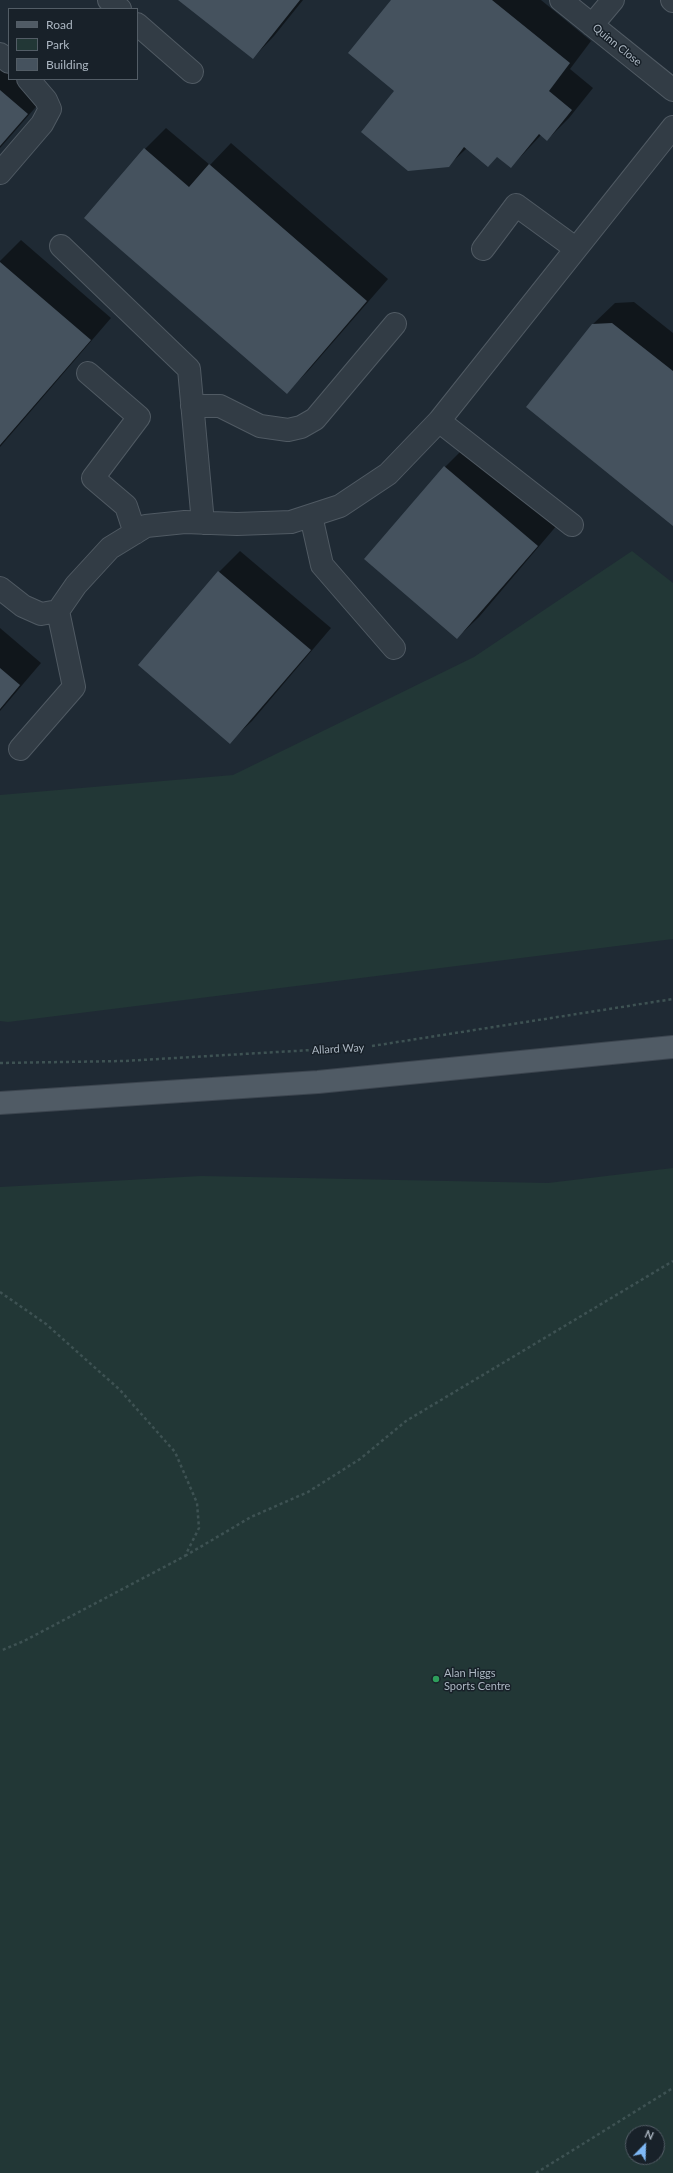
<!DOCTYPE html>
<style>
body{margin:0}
#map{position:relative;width:673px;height:2173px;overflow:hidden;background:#1f2a34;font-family:Lato,sans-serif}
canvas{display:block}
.legend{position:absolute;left:8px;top:8px;width:130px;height:72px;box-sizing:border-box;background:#182129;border:1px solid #535d66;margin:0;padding:5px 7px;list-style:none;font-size:12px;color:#acb7c2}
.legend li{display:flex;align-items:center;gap:8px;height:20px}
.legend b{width:20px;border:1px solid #535d66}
.north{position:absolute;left:625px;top:2125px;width:40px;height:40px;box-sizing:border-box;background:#182129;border:1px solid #535d66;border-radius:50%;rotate:23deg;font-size:11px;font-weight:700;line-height:16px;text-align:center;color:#acb7c2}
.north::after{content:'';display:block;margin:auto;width:14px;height:18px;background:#7eb8f5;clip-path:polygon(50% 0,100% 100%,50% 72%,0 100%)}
</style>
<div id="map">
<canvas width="673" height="2173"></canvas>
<ul class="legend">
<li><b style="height:5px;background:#505b65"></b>Road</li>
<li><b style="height:11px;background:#223736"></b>Park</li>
<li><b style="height:11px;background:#45525e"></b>Building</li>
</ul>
<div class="north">N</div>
</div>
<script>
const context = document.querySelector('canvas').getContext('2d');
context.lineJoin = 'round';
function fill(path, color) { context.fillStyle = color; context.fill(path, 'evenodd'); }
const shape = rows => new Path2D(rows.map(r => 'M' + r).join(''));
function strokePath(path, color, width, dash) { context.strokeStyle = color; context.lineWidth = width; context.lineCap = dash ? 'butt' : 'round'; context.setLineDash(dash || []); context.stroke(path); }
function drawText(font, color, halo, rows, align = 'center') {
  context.font = font + ' Lato,sans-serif'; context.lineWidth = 3; context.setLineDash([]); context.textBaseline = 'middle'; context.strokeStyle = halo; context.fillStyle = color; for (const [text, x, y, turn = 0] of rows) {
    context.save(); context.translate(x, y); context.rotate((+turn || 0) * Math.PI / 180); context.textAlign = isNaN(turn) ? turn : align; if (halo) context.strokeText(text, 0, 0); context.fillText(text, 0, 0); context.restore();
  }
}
fill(shape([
 [632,551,673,583,673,939,8,1022,0,1021,0,795,233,775,474,657],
 [673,1168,673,2173,0,2173,0,1187,201,1176,548,1183],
 [633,2133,657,2133,657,2157,633,2157]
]), '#223736');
fill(shape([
 [180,0,303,0,274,36,253,58],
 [392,0,541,0,591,41,570,69,593,88,569,118,547,140,541,135,511,167,497,156,467,148,448,166,395,91],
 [0,49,9,57,9,79,34,79,49,92,0,148],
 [166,128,210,165,231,143,388,279,308,371,287,392,145,149],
 [21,240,111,318,0,447,0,261],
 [634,302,673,333,673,525,593,324,615,303],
 [467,445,558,524,479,617,457,638,445,467],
 [240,551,331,628,252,721,230,742,219,572],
 [0,628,41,663,0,711]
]), '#0007');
fill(shape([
 [178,0,300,0,253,59],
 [391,0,492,0,570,63,549,91,572,110,547,141,539,134,511,168,497,157,488,167,464,147,449,167,408,171,361,132,394,91,348,53],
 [0,90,28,114,0,146],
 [144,148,189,187,209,164,367,301,287,394,84,218],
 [0,262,91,340,0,445],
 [612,323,673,371,673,526,526,407,592,324],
 [444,466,538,546,457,639,364,559],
 [218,571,311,650,230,744,138,665],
 [0,668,20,685,0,709]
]), '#45525e');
const minor = shape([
 [109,0,120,9],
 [561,0,673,90],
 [672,0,673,1],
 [137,24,192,72],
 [592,25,613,0],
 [0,54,9,62],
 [0,173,42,124,50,109,46,100,28,79],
 [61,246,189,369,203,523],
 [483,249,516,205,575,248],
 [88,373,139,417,93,478,126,506,135,533],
 [192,406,220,406,260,426,288,430,301,427,315,419,395,324],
 [439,421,572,525],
 [311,516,322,565,394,648],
 [0,588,23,606,41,614,58,611,76,585,110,548,146,526,185,522,237,524,291,522,340,506,388,474,439,421,673,127],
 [20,749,74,687,58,611]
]);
const major = shape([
 [0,1103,318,1082,673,1047]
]);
strokePath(minor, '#505a63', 24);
strokePath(major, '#3c454f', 24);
strokePath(shape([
 [372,1046,673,999],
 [0,1063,124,1061,363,1047],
 [0,1292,46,1324,120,1390,175,1452,197,1503,199,1528,185,1556,24,1641,0,1651],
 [185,1556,251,1517,308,1492,360,1459,406,1421,673,1261],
 [536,2173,673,2088]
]), '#3e5253', 2.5, [3, 3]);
strokePath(minor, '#323c45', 22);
strokePath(major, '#505b65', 22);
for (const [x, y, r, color] of [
 [436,1679,4,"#2e9e5b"]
]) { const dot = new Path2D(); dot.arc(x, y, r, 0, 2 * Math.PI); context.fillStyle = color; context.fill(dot); strokePath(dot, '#182129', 1.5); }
drawText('11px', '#acb7c2', '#182129', [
 ["Quinn Close",617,45,39],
 ["Allard Way",338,1049,-3]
]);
drawText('11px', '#acb7c2', '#182129', [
 ["Alan Higgs",444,1673],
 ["Sports Centre",444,1686]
], 'left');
</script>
